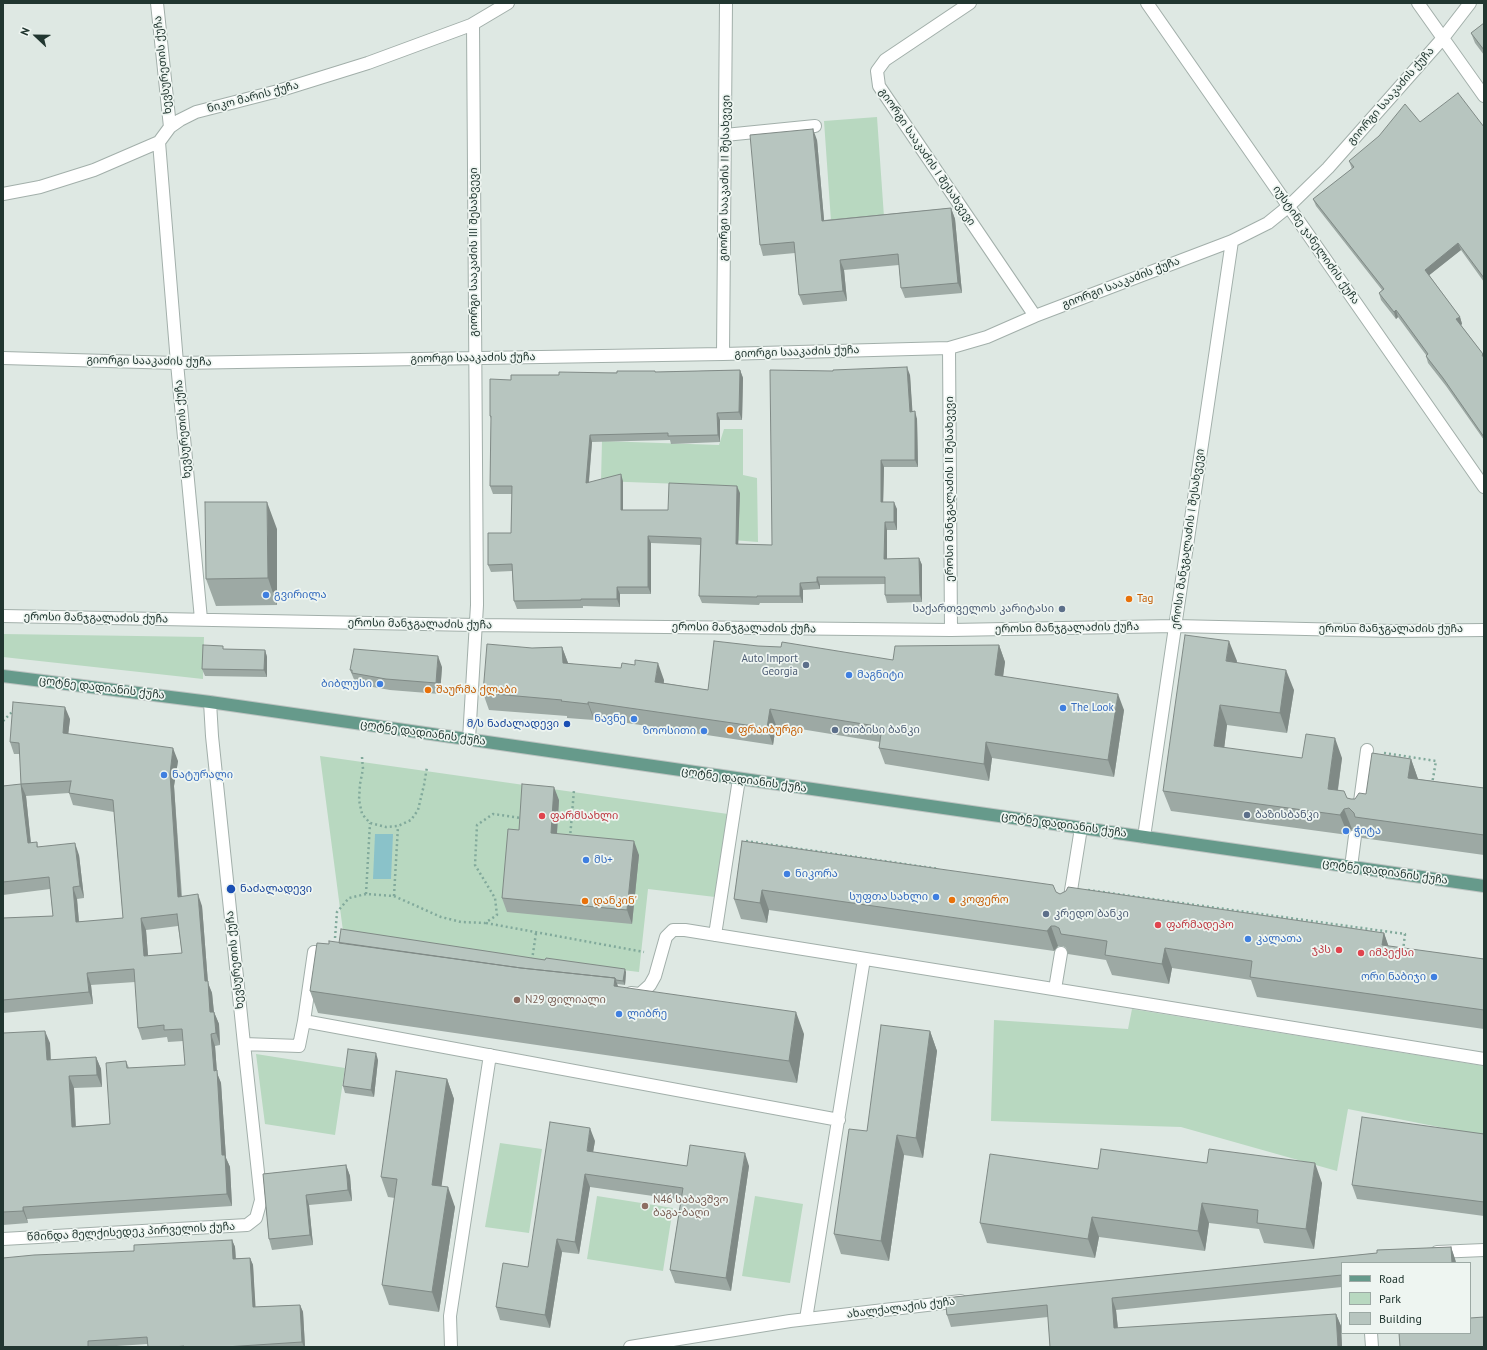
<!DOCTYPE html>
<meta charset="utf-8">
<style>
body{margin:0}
#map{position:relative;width:1487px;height:1350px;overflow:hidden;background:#dee8e3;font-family:"PT Sans",sans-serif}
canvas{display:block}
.frame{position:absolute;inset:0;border:4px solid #213630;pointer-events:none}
.legend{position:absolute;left:1341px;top:1262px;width:130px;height:72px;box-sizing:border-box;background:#eef5f1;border:1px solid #9ca9a4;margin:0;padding:5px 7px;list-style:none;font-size:12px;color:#213630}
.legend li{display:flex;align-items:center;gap:8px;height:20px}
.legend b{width:20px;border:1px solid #9ca9a4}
.north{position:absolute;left:16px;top:16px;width:40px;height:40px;-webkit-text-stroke:3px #eef5f1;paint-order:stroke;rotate:292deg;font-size:11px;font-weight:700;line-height:16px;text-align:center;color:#213630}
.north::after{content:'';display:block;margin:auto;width:14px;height:18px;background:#213630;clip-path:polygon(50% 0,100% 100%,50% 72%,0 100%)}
</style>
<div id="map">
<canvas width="1487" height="1350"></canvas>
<div class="frame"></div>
<ul class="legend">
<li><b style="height:5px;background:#669a8b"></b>Road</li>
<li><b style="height:11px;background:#b8d8c0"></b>Park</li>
<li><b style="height:11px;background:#b7c5bf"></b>Building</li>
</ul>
<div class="north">N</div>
</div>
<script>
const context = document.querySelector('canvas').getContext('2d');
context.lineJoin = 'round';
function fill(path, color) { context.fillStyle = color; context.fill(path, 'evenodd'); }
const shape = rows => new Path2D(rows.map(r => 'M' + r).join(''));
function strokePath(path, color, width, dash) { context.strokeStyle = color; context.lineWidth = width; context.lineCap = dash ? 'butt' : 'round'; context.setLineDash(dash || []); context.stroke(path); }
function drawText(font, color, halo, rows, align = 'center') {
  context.font = font + ' "PT Sans","Noto Sans Georgian",sans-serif'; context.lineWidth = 3.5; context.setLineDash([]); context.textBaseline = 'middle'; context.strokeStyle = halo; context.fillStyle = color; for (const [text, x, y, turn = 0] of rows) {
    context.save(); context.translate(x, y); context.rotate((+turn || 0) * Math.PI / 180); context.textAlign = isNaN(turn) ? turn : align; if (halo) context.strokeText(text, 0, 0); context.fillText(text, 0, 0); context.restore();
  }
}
fill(shape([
 [877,117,884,217,831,221,824,121],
 [724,429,743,429,743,475,757,478,758,542,732,540,734,486,601,481,602,441,719,445],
 [3,634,204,637,203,679,3,657],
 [320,756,728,814,715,897,648,889,639,972,498,955,343,931],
 [1132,1009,1484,1066,1484,1136,1348,1109,1337,1171,1181,1127,991,1121,994,1020,1128,1029],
 [256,1054,345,1068,335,1135,265,1124],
 [500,1143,542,1149,529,1233,485,1227],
 [597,1196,673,1208,663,1271,587,1259],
 [755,1196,803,1204,790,1283,742,1276]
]), '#b8d8c0');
fill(shape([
 [375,834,393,834,391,879,373,879]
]), '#8ac2c9');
const minor = shape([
 [157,3,170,127],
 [970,3,885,60,877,71,879,86,1035,316],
 [1147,3,1484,487],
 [1418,3,1484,96],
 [725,135,815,126],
 [159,142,177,363,201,619],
 [3,194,40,187,94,170,159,142,170,127,180,120,196,112,278,91,368,63,471,25,508,3],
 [949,348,951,630],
 [723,354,726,3],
 [3,358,177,363,723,354,949,348,987,337,1035,316,1232,241,1268,223,1289,206,1328,168,1443,38,1470,3],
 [3,616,476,625,951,630,1175,626,1393,631,1484,630],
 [469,739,477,605,473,24],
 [1359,809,1367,750],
 [1144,837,1232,241],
 [1351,867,1355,836],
 [1069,903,1081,828],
 [715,935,739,779],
 [1055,989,1061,953],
 [631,993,640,994,650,985,655,976,666,937,673,930,685,930,1134,1002,1484,1059],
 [304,1021,314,952,331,954],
 [244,1044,299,1046,304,1021,839,1120],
 [3,1239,247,1225,256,1218,261,1200,244,1044,212,736,210,702],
 [1437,1252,1484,1250],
 [806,1319,864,959],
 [1371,1333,1372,1347],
 [451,1347,450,1316,490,1055],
 [630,1347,790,1321,961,1301]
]);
const major = shape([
 [3,676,210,702,1484,886]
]);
strokePath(minor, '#a2afaa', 14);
strokePath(major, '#bcc3c1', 14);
strokePath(shape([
 [3,721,14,710],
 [1384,753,1436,761,1432,784],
 [362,757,363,769,360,784,359,800,362,814,370,823,386,827,398,826,411,820,418,810,424,785,427,767],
 [570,838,574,790],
 [746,841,939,869],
 [1088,890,1405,934,1403,951],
 [366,894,370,823],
 [394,896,398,826],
 [486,923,644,952],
 [335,938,337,912,349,898,366,894,394,896,441,917,461,922,485,923,497,915,495,898,475,865,477,825,493,814,521,818],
 [532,960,536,933]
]), '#81a99b', 2.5, [2, 3]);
strokePath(minor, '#fff', 12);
strokePath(major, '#669a8b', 12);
fill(shape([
 [1484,23,1484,55,1475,43,1471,33],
 [1420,122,1484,127,1484,282,1461,250,1429,275,1460,317,1462,324,1461,325,1483,354,1484,357,1484,440,1446,386,1428,363,1426,356,1426,355,1398,317,1396,319,1381,300,1379,293,1382,290,1316,206,1313,199,1352,169,1349,161],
 [817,140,824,220,951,208,955,219,962,293,905,298,901,288,899,265,844,270,847,301,803,305,799,295,795,253,763,256,760,245],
 [740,370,743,378,742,420,720,420,720,442,671,444,670,440,592,442,589,482,623,481,623,510,668,510,740,493,738,544,772,545,910,375,912,411,917,419,918,467,884,467,883,502,897,509,897,530,887,530,887,559,919,558,922,565,922,602,887,603,885,595,885,584,820,585,820,589,803,590,803,603,760,603,759,605,702,603,699,596,700,545,651,543,651,594,620,594,620,607,583,606,583,608,517,609,514,601,512,571,491,572,488,565,511,533,512,494,493,494,490,486,491,419,490,416,511,380,559,375,655,371,655,372],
 [277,529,277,605,216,606,206,579],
 [999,645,1005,662,1003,676,1124,710,1114,777,992,758,989,781,885,764,879,748,880,742,776,725,773,745,594,718,594,720,567,718,567,716,489,710,483,693,532,648,562,647,568,663,664,680,664,683,708,690,758,646,893,660],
 [225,649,265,650,267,657,267,677,205,676,202,669],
 [1237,661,1236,663,1294,690,1287,733,1227,725,1224,748,1302,758,1342,758,1338,790,1347,798,1351,799,1355,799,1366,794,1411,759,1418,779,1484,788,1484,855,1362,838,1360,832,1356,829,1352,829,1348,835,1171,811,1163,791],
 [442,667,440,694,390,690,356,684,350,670],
 [70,719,68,734,178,761,174,786,182,896,202,906,208,983,212,993,214,1012,219,1024,220,1045,215,1046,217,1073,221,1083,226,1158,230,1167,232,1206,27,1219,28,1223,3,1225,3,1033,50,1043,51,1060,96,1057,101,1069,102,1087,74,1088,76,1126,110,1124,126,1061,129,1068,185,1065,183,1041,168,1042,167,1037,142,1040,138,1028,135,982,91,985,93,1004,3,1013,3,918,53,916,50,889,3,895,3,786,21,784,20,754,14,754,10,742],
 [69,793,73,805,114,812,123,918,79,922,77,899,84,898,79,855,38,847,37,842,31,843,26,796],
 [178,926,182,953,148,956,146,930],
 [559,800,557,834,639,855,632,924,507,912,502,898,519,830],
 [742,841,1056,892,1060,894,1384,933,1388,946,1484,959,1484,1029,1257,997,1251,980,1172,968,1169,984,1112,975,1106,960,1068,954,1066,948,1063,946,1058,946,1054,951,769,910,767,923,741,919,734,899],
 [339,943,545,960,626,972,625,985,617,984,618,987,804,1034,797,1083,318,1013,310,991,329,944],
 [930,1031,937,1051,923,1158,904,1155,889,1261,841,1254,834,1234,867,1131],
 [378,1060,374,1097,345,1093,343,1086],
 [447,1079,454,1099,441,1186,455,1207,439,1312,389,1305,382,1285,395,1198,388,1197,381,1177],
 [1484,1134,1484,1216,1357,1199,1352,1185],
 [595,1141,593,1152,687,1166,749,1166,731,1291,675,1283,670,1270,681,1200,590,1187,579,1254,562,1252,550,1328,500,1320,496,1307,528,1267],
 [346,1165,350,1176,352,1201,309,1205,313,1245,272,1250,269,1239,263,1174],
 [1098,1169,1322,1183,1314,1249,1264,1243,1259,1229,1209,1223,1205,1251,1099,1237,1095,1258,987,1243,980,1223],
 [232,1240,235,1247,236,1258,250,1258,253,1265,255,1307,300,1305,303,1312,305,1347,148,1347,148,1344,101,1347,3,1347,134,1251],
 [1451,1247,1455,1259,1456,1263,1342,1263,1342,1287,1116,1310,1118,1328,1336,1314,1341,1326,1342,1347,1050,1347,1048,1317,951,1327,947,1315,945,1298,1056,1286,1377,1253,1377,1250]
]), '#9da9a4');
fill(shape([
 [813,129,817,140,825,231,822,221],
 [951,208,955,219,962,293,958,283],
 [1458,243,1461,250,1427,277,1425,270],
 [840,260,844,270,847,301,843,291],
 [1396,310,1398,317,1396,319,1394,312],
 [1460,317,1462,324,1459,327,1456,319],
 [907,367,910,375,913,419,910,412],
 [740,370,743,378,742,420,739,412],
 [915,411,917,419,918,467,915,460],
 [717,413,720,420,720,442,718,435],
 [590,435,592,442,588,490,586,483],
 [881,460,884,467,883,509,881,502],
 [621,474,623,481,623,517,621,510],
 [737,486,740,493,738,551,736,544],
 [267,502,277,529,277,605,268,578],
 [894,502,897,509,897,530,894,522],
 [885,522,887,530,887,566,884,559],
 [648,536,651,543,651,594,648,587],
 [919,558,922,565,922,602,920,595],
 [817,577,820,585,820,589,817,582],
 [800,583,803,590,803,603,800,596],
 [617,587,620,594,620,607,617,599],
 [1229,641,1237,661,1234,682,1226,661],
 [999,645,1005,662,1001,692,995,675],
 [562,647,568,663,563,663],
 [265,650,267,657,267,677,264,670],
 [438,656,442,667,440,694,436,683],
 [658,663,664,680,661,698,655,682],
 [1286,670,1294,690,1287,733,1280,713],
 [1118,694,1124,710,1114,777,1108,760],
 [588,702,594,718,594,720,588,704],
 [1220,705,1227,725,1222,766,1214,746],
 [65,707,70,719,67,745,63,733],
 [770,709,776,725,773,745,767,728],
 [1335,738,1342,758,1335,809,1328,789],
 [986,742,992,758,989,781,984,764],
 [173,748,178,761,174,786,182,909,178,897,170,774],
 [1411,759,1418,779,1415,798,1408,778],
 [21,784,26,796,32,855,28,843],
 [554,787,559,800,556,847,551,833],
 [1344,809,1352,829,1348,835,1340,815],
 [634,841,639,855,632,924,627,910],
 [75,843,79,855,84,898,80,886],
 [73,887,77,899,80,935,76,922],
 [762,890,769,910,767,923,760,903],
 [198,894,202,906,208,983,212,993,215,1024,210,1012,205,981],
 [141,918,146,930,149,968,144,956],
 [1051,926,1058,946,1054,951,1047,931],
 [1384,933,1391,953,1382,945],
 [1165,948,1172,968,1169,984,1162,964],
 [625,969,626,972,625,985,623,981],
 [87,973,91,985,93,1004,89,992],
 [615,978,623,1000,614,986],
 [214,1012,219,1024,220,1045,216,1033],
 [796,1012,804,1034,797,1083,789,1061],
 [45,1031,50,1043,51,1072,47,1060],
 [930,1031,937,1051,923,1158,916,1138],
 [211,1034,215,1046,217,1073,221,1083,226,1158,230,1167,232,1206,227,1194,222,1155],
 [376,1053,378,1060,374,1097,371,1090],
 [96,1057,101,1069,102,1087,97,1075],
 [69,1076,74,1088,76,1139,72,1127],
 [447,1079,454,1099,439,1204,432,1185],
 [590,1128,595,1141,591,1164,587,1151],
 [897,1135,904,1155,889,1261,881,1241],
 [745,1153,749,1166,731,1291,726,1278],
 [1315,1163,1322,1183,1314,1249,1306,1229],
 [346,1165,350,1176,352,1201,348,1190],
 [585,1174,590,1187,579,1254,575,1242],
 [448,1187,455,1207,439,1312,432,1292],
 [306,1195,309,1205,313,1245,310,1235],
 [1202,1203,1209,1223,1205,1251,1198,1231],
 [23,1207,27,1219,28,1223,23,1211],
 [1092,1217,1099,1237,1095,1258,1088,1239],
 [557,1239,562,1252,550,1328,545,1315],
 [232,1240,235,1247,236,1266,233,1259],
 [1451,1247,1455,1259,1456,1263,1452,1263],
 [250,1258,253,1265,256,1314,253,1307],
 [1112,1298,1116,1310,1119,1340,1114,1328],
 [300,1305,303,1312,305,1347,304,1347,302,1342],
 [1336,1314,1341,1326,1342,1347,1338,1347]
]), '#808a86');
const building = shape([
 [1484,23,1484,50,1471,33,1484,23],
 [1458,93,1484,127,1484,278,1458,243,1425,270,1460,317,1456,319,1483,354,1482,355,1484,358,1484,437,1443,378,1426,356,1428,354,1396,310,1394,312,1379,293,1384,289,1313,199,1354,167,1349,161,1379,136,1405,104,1420,122,1458,93],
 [813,129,822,221,951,208,958,283,901,288,898,254,840,260,843,291,799,295,794,242,760,245,750,135,813,129],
 [907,367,910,412,915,411,915,460,881,460,881,502,894,502,894,522,885,522,884,559,919,558,920,595,885,595,885,577,817,577,817,582,800,583,800,596,757,596,757,597,699,596,701,538,648,536,648,587,617,587,617,599,581,599,581,600,514,601,512,564,488,565,488,533,511,533,512,486,490,486,491,416,490,416,490,379,511,380,511,375,559,375,559,372,617,373,617,371,655,371,655,372,740,370,739,412,717,413,718,435,668,436,668,433,590,435,586,483,621,474,621,510,668,510,669,483,737,486,736,544,772,545,770,370,833,371,833,370,907,367],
 [205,502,267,502,268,578,206,579,205,502],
 [1185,635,1229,641,1226,661,1286,670,1280,713,1220,705,1214,746,1302,758,1306,734,1335,738,1328,789,1344,791,1347,798,1351,799,1355,799,1359,793,1366,794,1372,753,1411,759,1408,778,1484,788,1484,835,1355,817,1354,813,1349,808,1344,809,1340,815,1163,791,1185,635],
 [714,641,758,646,781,647,782,642,893,660,895,646,999,645,995,675,1118,694,1108,760,986,742,984,764,879,748,882,727,770,709,767,728,588,702,588,704,561,701,562,700,483,693,487,644,532,648,562,647,563,663,621,668,622,663,635,665,635,660,658,663,655,682,708,690,714,641],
 [203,645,223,646,223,649,265,650,264,670,202,669,203,645],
 [354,649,438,656,436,683,386,679,352,673,352,670,350,670,354,649],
 [13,702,65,707,63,733,173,748,170,774,178,897,198,894,205,981,208,981,210,1012,214,1012,216,1033,211,1034,214,1071,217,1070,222,1155,225,1155,227,1194,23,1207,23,1211,3,1212,3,1033,45,1031,47,1060,96,1057,97,1075,69,1076,72,1127,110,1124,106,1063,126,1061,127,1068,185,1065,182,1029,164,1030,164,1025,138,1028,134,969,87,973,89,992,3,1000,3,918,53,916,49,877,3,882,3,786,21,784,19,743,10,742,13,702],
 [71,781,69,793,113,800,123,918,76,922,73,887,80,886,75,843,37,847,37,842,28,843,21,784,71,781],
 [177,914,182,953,144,956,141,918,177,914],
 [522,784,554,787,551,833,634,841,627,910,502,898,508,829,519,830,522,784],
 [742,841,1053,885,1056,892,1060,894,1066,891,1068,887,1384,933,1382,945,1484,959,1484,1010,1250,977,1252,961,1165,948,1162,964,1105,955,1107,941,1061,934,1059,928,1055,926,1051,926,1047,931,762,890,760,903,734,899,742,841],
 [341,929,545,960,546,958,625,969,623,981,616,980,615,978,521,968,339,943,341,929],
 [329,941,521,968,615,978,614,986,796,1012,789,1061,310,991,317,943,329,944,329,941],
 [881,1025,930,1031,916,1138,897,1135,881,1241,834,1234,849,1129,867,1131,881,1025],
 [348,1049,376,1053,371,1090,343,1086,348,1049],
 [396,1071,447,1079,432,1185,448,1187,432,1292,382,1285,397,1179,381,1177,396,1071],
 [1362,1117,1484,1134,1484,1202,1352,1185,1362,1117],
 [550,1122,590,1128,587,1151,687,1166,690,1145,745,1153,726,1278,670,1270,683,1188,585,1174,575,1242,557,1239,545,1315,496,1307,503,1263,528,1267,550,1122],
 [1101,1149,1207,1163,1209,1149,1315,1163,1306,1229,1257,1223,1258,1210,1202,1203,1198,1231,1092,1217,1088,1239,980,1223,990,1154,1098,1169,1101,1149],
 [346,1165,348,1190,306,1195,310,1235,269,1239,263,1174,346,1165],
 [232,1240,233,1259,250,1258,253,1307,300,1305,302,1342,225,1347,184,1347,184,1346,174,1347,148,1347,147,1337,88,1341,88,1347,3,1347,3,1258,34,1255,134,1251,134,1245,232,1240],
 [1451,1247,1452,1263,1342,1263,1342,1275,1112,1298,1114,1328,1336,1314,1338,1347,1050,1347,1047,1305,947,1315,945,1298,1056,1286,1377,1253,1377,1250,1451,1247],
 [1484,1317,1484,1347,1400,1347,1399,1333,1470,1333,1470,1318,1484,1317]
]);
fill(building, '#b7c5bf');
strokePath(building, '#808a86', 1);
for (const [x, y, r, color] of [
 [266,595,4,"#3f7fe0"],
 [1129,599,4,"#e8710a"],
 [1062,609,4,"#5c6f8a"],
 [806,665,4,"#5c6f8a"],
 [849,675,4,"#3f7fe0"],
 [380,684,4,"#3f7fe0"],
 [428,690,4,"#e8710a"],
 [1063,708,4,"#3f7fe0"],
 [634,719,4,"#3f7fe0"],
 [567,724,4,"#1a4fb4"],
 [730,730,4,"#e8710a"],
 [835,730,4,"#5c6f8a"],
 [704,731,4,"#3f7fe0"],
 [164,775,4,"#3f7fe0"],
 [1247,815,4,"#5c6f8a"],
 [542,816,4,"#e0444e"],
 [1346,831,4,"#3f7fe0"],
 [586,860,4,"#3f7fe0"],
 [787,874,4,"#3f7fe0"],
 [231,889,5,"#1a4fb4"],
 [936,897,4,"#3f7fe0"],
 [952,900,4,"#e8710a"],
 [585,901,4,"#e8710a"],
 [1046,914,4,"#5c6f8a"],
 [1158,925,4,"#e0444e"],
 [1248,939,4,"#3f7fe0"],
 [1339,950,4,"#e0444e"],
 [1361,953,4,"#e0444e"],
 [1434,977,4,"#3f7fe0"],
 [517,1000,4,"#8d6e63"],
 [619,1014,4,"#3f7fe0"],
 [645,1206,4,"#8d6e63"]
]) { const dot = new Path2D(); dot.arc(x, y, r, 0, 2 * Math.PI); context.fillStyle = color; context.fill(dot); strokePath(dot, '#eef5f1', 1.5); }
drawText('11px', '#213630', '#eef5f1', [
 ["ხევსურეთის ქუჩა",163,65,-96],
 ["გიორგი სააკაძის ქუჩა",1391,96,-49],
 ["ნიკო მარის ქუჩა",253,97,-15],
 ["გიორგი სააკაძის I შესახვევი",927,157,56],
 ["გიორგი სააკაძის II შესახვევი",725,178,-89],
 ["იუსტინე ჯანელიძის ქუჩა",1316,245,55],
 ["გიორგი სააკაძის III შესახვევი",474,252,-90],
 ["გიორგი სააკაძის ქუჩა",1121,283,-21],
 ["გიორგი სააკაძის ქუჩა",797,352,-2],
 ["გიორგი სააკაძის ქუჩა",473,358,-1],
 ["გიორგი სააკაძის ქუჩა",149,361,1],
 ["ხევსურეთის ქუჩა",183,429,-95],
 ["ეროსი მანჯგალაძის II შესახვევი",950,489,-90],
 ["ეროსი მანჯგალაძის I შესახვევი",1188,539,-82],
 ["ეროსი მანჯგალაძის ქუჩა",96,618,1],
 ["ეროსი მანჯგალაძის ქუჩა",420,624,1],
 ["ეროსი მანჯგალაძის ქუჩა",744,628,1],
 ["ეროსი მანჯგალაძის ქუჩა",1067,628,-1],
 ["ეროსი მანჯგალაძის ქუჩა",1391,629],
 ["ცოტნე დადიანის ქუჩა",102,688,7],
 ["ცოტნე დადიანის ქუჩა",423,733,8],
 ["ცოტნე დადიანის ქუჩა",744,780,8],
 ["ცოტნე დადიანის ქუჩა",1064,825,8],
 ["ცოტნე დადიანის ქუჩა",1385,872,8],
 ["ხევსურეთის ქუჩა",235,960,-96],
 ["წმინდა მელქისედეკ პირველის ქუჩა",131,1232,-3],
 ["ახალქალაქის ქუჩა",901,1308,-7]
]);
drawText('11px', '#366cbe', '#eef5f1', [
 ["გვირილა",274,595],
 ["მაგნიტი",857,675],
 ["ბიბლუსი",372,684,"right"],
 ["The Look",1071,708],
 ["ნავნე",626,719,"right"],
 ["ზოოსითი",696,731,"right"],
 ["ნატურალი",172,775],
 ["ჭიტა",1354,831],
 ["მს+",594,860],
 ["ნიკორა",795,874],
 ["სუფთა სახლი",928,897,"right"],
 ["კალათა",1256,939],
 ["ორი ნაბიჯი",1426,977,"right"],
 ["ლიბრე",627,1014]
], 'left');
drawText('11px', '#c56008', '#eef5f1', [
 ["Tag",1137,599],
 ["შაურმა ქლაბი",436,690],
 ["ფრაიბურგი",738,730],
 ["კოფერო",960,900],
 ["დანკინ'",593,901]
], 'left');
drawText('11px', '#4e5e75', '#eef5f1', [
 ["საქართველოს კარიტასი",1054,609,"right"],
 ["Auto Import",798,659,"right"],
 ["Georgia",798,672,"right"],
 ["თიბისი ბანკი",843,730],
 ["ბაზისბანკი",1255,815],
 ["კრედო ბანკი",1054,914]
], 'left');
drawText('11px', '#164399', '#eef5f1', [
 ["მ/ს ნაძალადევი",559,724],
 ["ნაძალადევი",240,889,"left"]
], 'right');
drawText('11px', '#be3a42', '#eef5f1', [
 ["ფარმსახლი",550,816],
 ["ფარმადეპო",1166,925],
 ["ჯპს",1331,950,"right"],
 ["იმპექსი",1369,953]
], 'left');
drawText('11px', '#785e54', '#eef5f1', [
 ["N29 ფილიალი",525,1000],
 ["N46 საბავშვო",653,1200],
 ["ბაგა-ბაღი",653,1213]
], 'left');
</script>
